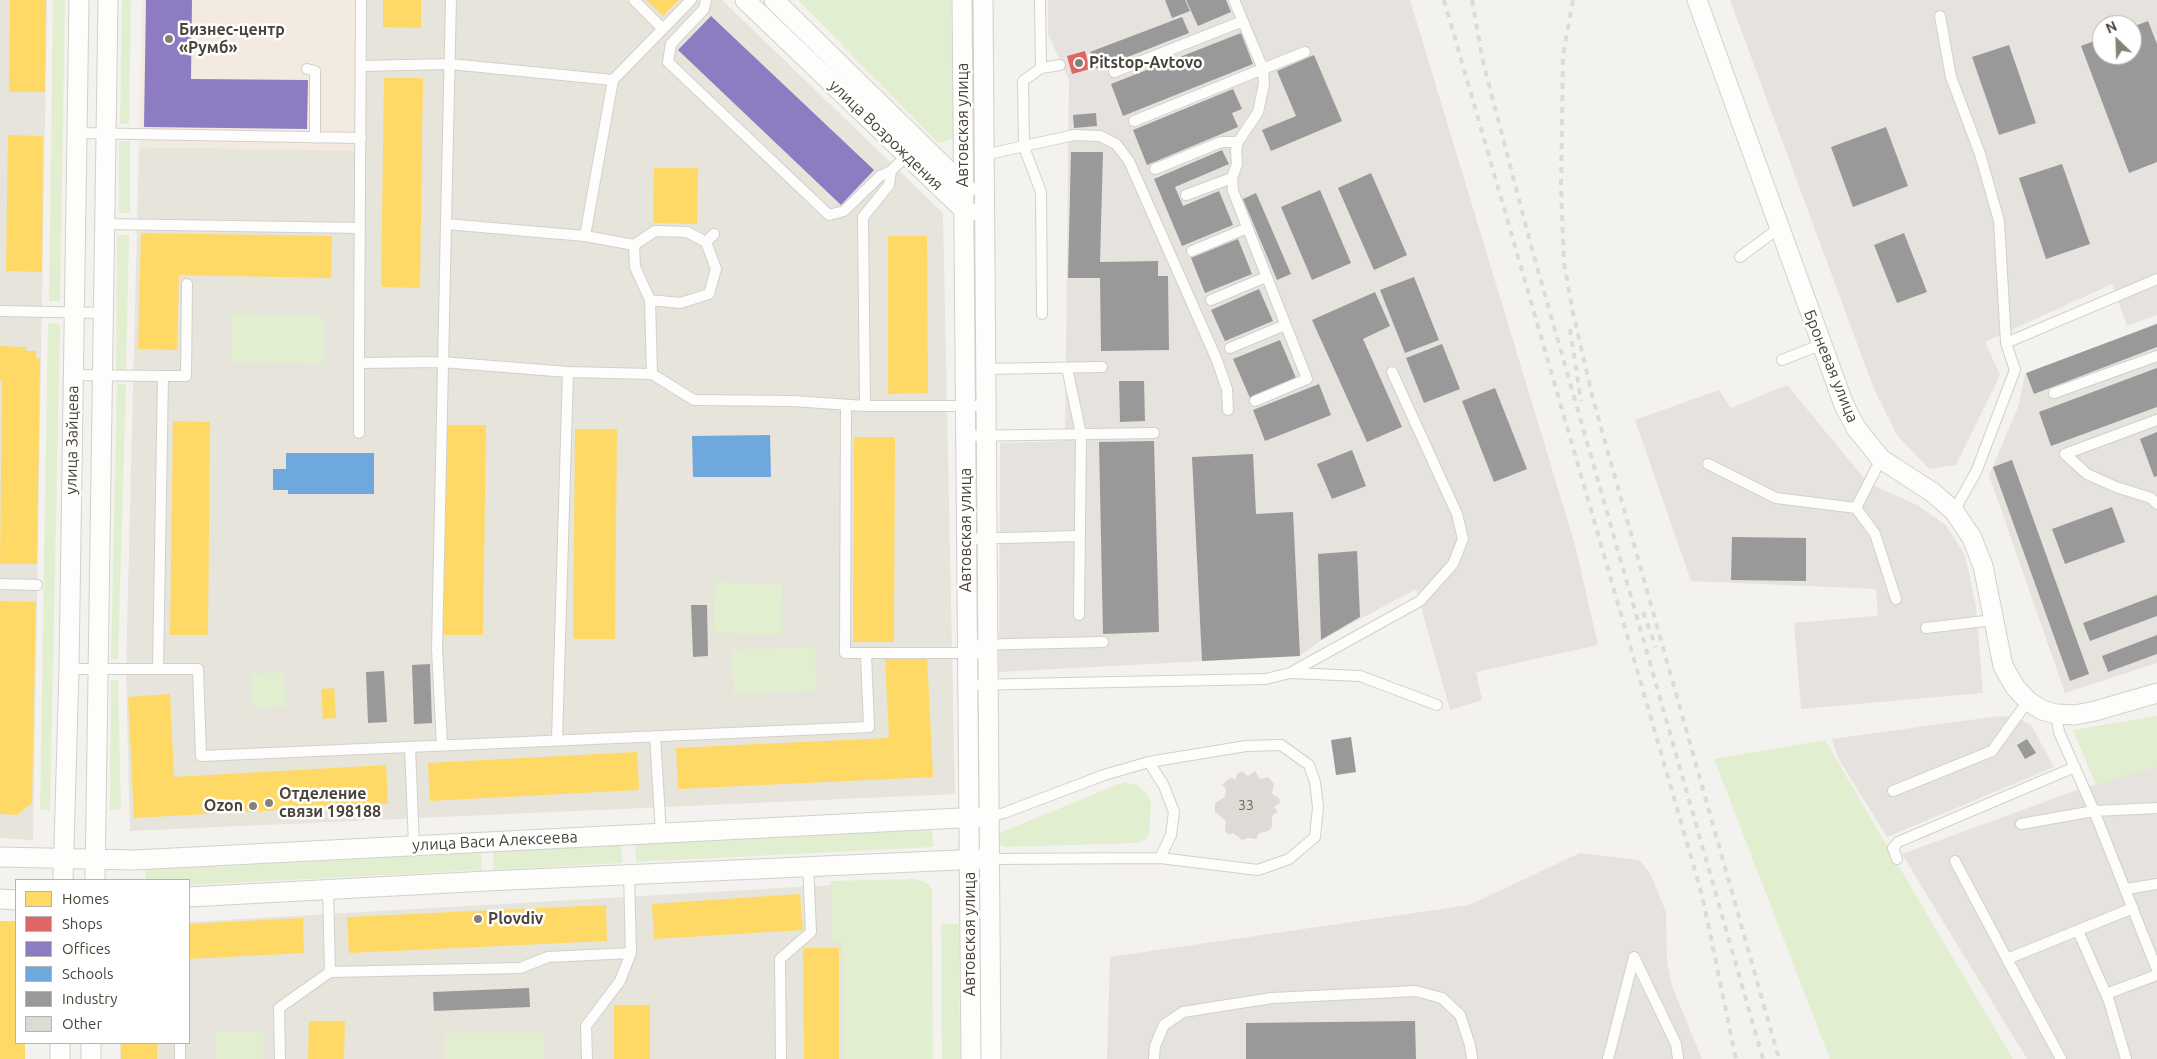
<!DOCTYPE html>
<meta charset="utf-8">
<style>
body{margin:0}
#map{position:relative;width:2157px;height:1059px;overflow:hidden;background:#f4f2ee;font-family:Ubuntu,sans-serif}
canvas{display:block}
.legend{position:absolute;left:15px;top:879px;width:175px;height:165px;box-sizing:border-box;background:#fff;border:1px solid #b7b4b0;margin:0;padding:6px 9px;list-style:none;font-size:15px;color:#4b4439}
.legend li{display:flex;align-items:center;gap:10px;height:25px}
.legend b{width:25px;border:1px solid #b7b4b0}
.north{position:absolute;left:2092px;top:15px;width:50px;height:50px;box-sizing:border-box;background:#fff;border:1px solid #b7b4b0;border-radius:50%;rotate:336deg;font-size:14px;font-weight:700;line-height:20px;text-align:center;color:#4b4439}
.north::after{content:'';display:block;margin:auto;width:18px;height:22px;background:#868178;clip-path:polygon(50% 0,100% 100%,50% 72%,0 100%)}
</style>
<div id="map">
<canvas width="2157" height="1059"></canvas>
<ul class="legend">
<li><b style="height:14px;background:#ffd966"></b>Homes</li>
<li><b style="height:14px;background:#e06666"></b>Shops</li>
<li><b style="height:14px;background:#8e7cc3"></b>Offices</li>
<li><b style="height:14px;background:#6fa8dc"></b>Schools</li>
<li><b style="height:14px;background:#999"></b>Industry</li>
<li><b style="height:14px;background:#dedbd6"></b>Other</li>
</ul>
<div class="north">N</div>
</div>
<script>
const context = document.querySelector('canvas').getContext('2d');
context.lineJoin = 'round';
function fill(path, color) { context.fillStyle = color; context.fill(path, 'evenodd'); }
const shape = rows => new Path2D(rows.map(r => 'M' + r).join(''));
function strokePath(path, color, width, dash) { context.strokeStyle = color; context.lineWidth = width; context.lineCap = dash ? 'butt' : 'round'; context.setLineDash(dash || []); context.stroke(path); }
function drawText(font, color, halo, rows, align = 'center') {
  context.font = font + ' Ubuntu,sans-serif'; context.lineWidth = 5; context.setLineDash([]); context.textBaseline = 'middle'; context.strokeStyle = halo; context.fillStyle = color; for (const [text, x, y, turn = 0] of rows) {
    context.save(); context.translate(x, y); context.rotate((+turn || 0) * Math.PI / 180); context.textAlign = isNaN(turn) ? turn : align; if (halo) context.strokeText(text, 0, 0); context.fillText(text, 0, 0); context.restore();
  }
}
fill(shape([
 [0,0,47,0,33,840,0,838],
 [357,0,722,0,943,213,955,794,130,831,126,671,139,147,356,150],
 [850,884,853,1059,120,1059,120,1043,189,1043,189,922]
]), '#e7e4dc');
fill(shape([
 [142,0,357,0,356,151,139,147]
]), '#f3ebdf');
fill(shape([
 [1048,0,1410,0,1575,545,1598,645,1476,672,1482,700,1450,710,1416,589,1321,640,1300,656,999,672,1000,443,1065,441,1069,80,1048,34],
 [1730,0,2157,0,2157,315,2127,326,2112,284,1985,342,2000,375,1956,465,1929,469,1897,435,1874,389],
 [2102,25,2132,25,2132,55,2102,55],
 [2157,323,2157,663,2065,693,1989,475,2019,405,2025,374],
 [1787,385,1868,483,1917,505,1946,525,1965,555,1976,607,1878,616,1876,589,1691,581,1635,420,1719,390,1731,408],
 [1999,716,2017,717,2031,725,2054,767,1887,837,1838,758,1832,739],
 [2157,766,2157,1059,2027,1059,1902,854,2077,790],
 [1580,853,1639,860,1650,873,1666,912,1667,963,1672,986,1702,1059,1107,1059,1110,957,1469,905]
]), '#e6e2de');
fill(shape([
 [53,0,65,0,60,301,49,301],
 [122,0,131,0,129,124,120,124],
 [798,0,951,0,954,138,938,143],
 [119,141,130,141,130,213,119,213],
 [117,235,129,235,126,371,116,371],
 [232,314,324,316,323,363,231,362],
 [48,323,60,324,50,810,40,810],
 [117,384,126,384,118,659,111,659],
 [715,582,782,584,781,635,713,633],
 [815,646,817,690,734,694,732,650],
 [284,672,286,706,252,708,250,674],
 [111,680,118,680,121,810,110,810],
 [2157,716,2157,767,2096,785,2073,730],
 [1825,740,1938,933,2013,1059,1830,1059,1714,759],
 [1124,782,1139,786,1148,796,1151,803,1149,834,1146,839,1138,843,1003,847,996,841,999,833],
 [932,830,933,847,636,862,635,844],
 [621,845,622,863,494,870,493,851],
 [481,853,482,870,189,885,189,880,146,880,145,870],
 [916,879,928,884,932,891,933,1059,844,1059,842,943,831,942,831,881],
 [941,924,959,924,960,1059,942,1059],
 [216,1031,263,1031,263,1059,216,1059],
 [544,1032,544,1059,445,1059,445,1033]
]), '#e1eecf');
fill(shape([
 [1976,607,1983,693,1801,709,1794,623]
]), '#e6e3df');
fill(shape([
 [10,0,46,0,45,92,9,92],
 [383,0,421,0,421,28,383,27],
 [646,0,679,0,663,16],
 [384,78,423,78,420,288,381,287],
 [8,135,43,136,42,272,6,271],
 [654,168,698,168,697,224,653,223],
 [141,233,332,236,331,278,179,275,177,350,138,349],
 [888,236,927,236,928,393,888,394],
 [0,346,26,347,26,351,36,351,36,358,40,359,37,564,0,564,2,380,0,380],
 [173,421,210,422,208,635,170,635],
 [446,425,486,425,483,635,443,635],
 [575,429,617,429,615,639,573,639],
 [854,437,895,437,894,642,853,642],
 [0,601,36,602,32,803,17,815,0,814],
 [927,656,933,777,678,789,676,748,889,738,885,658],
 [334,688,336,718,323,719,321,689],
 [170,694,174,777,386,765,388,804,134,818,128,697],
 [637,752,639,790,430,801,428,763],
 [800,894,803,930,654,939,652,904],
 [606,905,607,941,349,953,347,917],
 [303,918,304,953,189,959,189,924],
 [0,921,16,921,16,1043,25,1043,25,1059,0,1059],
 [803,948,839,948,839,1059,804,1059],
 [614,1005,650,1005,650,1059,614,1059],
 [309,1021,345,1021,344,1059,308,1059],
 [121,1043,157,1043,157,1059,121,1059]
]), '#ffd966');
fill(shape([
 [1085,51,1090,69,1072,74,1067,56]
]), '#e06666');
fill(shape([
 [146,0,192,0,191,79,308,80,307,129,144,127],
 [711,16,874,170,841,205,678,50]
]), '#8e7cc3');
fill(shape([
 [770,435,771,477,693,477,692,436],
 [286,453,374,453,374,494,288,494,288,490,273,490,273,469,286,469]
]), '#6fa8dc');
fill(shape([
 [1165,0,1185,0,1190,11,1172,18],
 [1186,0,1226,0,1231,12,1198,26],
 [1182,17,1189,33,1097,69,1090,52],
 [2148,21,2157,44,2157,162,2129,173,2081,46,2102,38,2102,55,2132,55,2132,27],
 [1241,33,1253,64,1123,116,1111,84],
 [2009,45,2036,123,1999,135,1972,57],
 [1314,55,1342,121,1271,151,1262,130,1296,116,1277,71],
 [1233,89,1242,109,1232,113,1238,127,1147,165,1133,130],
 [1096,113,1097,126,1074,128,1073,115],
 [1886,127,1908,186,1853,207,1831,147],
 [1222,150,1229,164,1175,187,1183,206,1219,191,1233,225,1182,246,1154,179],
 [1071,152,1103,152,1100,262,1158,261,1158,276,1168,276,1169,350,1101,351,1100,278,1068,278],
 [2062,164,2090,244,2046,259,2019,178],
 [1371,173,1407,255,1374,270,1338,188],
 [1320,190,1351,263,1312,280,1281,207],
 [1256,193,1291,274,1277,280,1243,199],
 [1904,233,1927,292,1897,303,1874,245],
 [1238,239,1252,274,1205,293,1191,258],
 [1414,277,1439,340,1405,353,1380,290],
 [1259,289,1273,321,1225,341,1211,310],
 [1375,292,1390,326,1363,339,1402,427,1367,442,1312,320],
 [2157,324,2157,347,2034,394,2026,373],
 [1280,340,1296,378,1250,398,1233,359],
 [1442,344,1460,389,1424,403,1406,358],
 [2157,368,2157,407,2051,446,2039,412],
 [1119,381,1144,381,1145,421,1120,422],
 [1319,384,1331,415,1265,441,1253,410],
 [1495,388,1527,469,1494,482,1462,401],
 [2157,432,2157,476,2154,477,2140,439],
 [1154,441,1159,632,1103,634,1099,442],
 [1352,450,1366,486,1332,499,1317,464],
 [1253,454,1256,514,1293,512,1300,656,1202,661,1192,457],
 [2012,460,2089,674,2070,681,1993,467],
 [2112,507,2125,542,2065,564,2052,529],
 [1732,537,1806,538,1806,581,1731,580],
 [1357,551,1360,617,1321,640,1318,554],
 [2157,595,2157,616,2090,641,2083,623],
 [691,605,707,605,708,656,693,657],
 [2157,635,2157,654,2108,672,2102,656],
 [430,664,432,723,414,724,412,665],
 [384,671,387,722,368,723,366,672],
 [1351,737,1356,772,1336,775,1331,740],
 [2027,739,2036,753,2025,759,2017,745],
 [529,988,530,1007,434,1011,433,992],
 [1415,1021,1416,1059,1246,1059,1246,1023]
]), '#999');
fill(shape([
 [1242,771,1248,776,1255,771,1260,779,1268,777,1274,784,1272,794,1279,798,1280,803,1274,807,1278,812,1272,816,1272,827,1269,831,1259,833,1256,839,1249,838,1242,840,1233,833,1229,835,1225,831,1226,821,1215,812,1215,803,1225,797,1226,789,1222,785,1230,778,1236,779,1237,774]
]), '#dedbd6');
const service = shape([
 [361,0,359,363,442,362,568,372,652,374,694,400,792,401,865,406,986,406],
 [451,0,446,224,585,236,634,245,655,231,687,232,706,242,716,269,709,294,680,303,650,300,635,267,634,245],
 [634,0,663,29],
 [706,0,704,9,671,44,668,62,829,215,844,211,880,176,891,171],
 [1040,0,1041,68],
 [1234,0,1263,69,1264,84,1258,112,1238,142,1236,151,1237,164,1232,178,1233,191,1307,379,1255,401],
 [1940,16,1951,77,1980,154,1999,221,2006,343,2015,370,1976,472,1954,511],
 [361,66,450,64,613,80],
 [307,69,315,71,315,138],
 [1114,72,1243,21],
 [1134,121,1305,52],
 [78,133,361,138],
 [984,155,1074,135,1100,136,1116,144,1129,161,1216,358,1227,389,1228,410],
 [1155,169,1221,142,1238,142],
 [1186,195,1232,178],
 [104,224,360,228],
 [585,236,613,80,691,0],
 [706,242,714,234],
 [1192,251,1247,228],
 [1740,257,1779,228],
 [650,300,652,374],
 [1211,300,1266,277],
 [0,311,102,313],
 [1042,314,1041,192,1024,147,1023,81,1041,68,1060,65],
 [2006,343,2157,279],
 [1230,348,1285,325],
 [1782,360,1820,345],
 [1067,368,1081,434,1079,615],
 [983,369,1102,367],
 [73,375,163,376,158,669],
 [163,376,186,376,187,284],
 [2054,393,2157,356],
 [846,405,845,653,988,653],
 [865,406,863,217,889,185,891,171,907,155],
 [2157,420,2065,454,2087,474,2116,487,2151,498,2157,504],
 [359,433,359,363],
 [965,436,1154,433],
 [1881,459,1856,508,1875,534,1896,599],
 [1708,464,1776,498,1856,508],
 [966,539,1079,536],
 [0,584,37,585],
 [1926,628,1993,620],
 [967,645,1103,642],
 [69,669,198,669,201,756,869,727,866,654],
 [1291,673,1360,676,1437,705],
 [967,685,1266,679,1290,673,1420,601,1453,564,1463,539,1457,514,1392,372],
 [2056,714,2059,732,2094,811,2157,970],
 [655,736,661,833],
 [557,740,568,372],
 [442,745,437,649,446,224],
 [410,747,414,845],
 [1149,762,1164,786,1174,812,1171,835,1160,858],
 [1893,791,1992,751,2028,701],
 [989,817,1004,813,1104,775,1149,762,1246,746,1281,745,1309,765,1315,782,1318,807,1315,837,1289,859,1258,870,1160,858,990,859],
 [2021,824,2094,811,2157,808],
 [1897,859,1893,848,1898,842,2075,767],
 [1955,861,2007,959],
 [328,889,330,972,520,968,548,957,631,953],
 [2126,889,2157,884],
 [2078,931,2109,1001,2126,1059],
 [1634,957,1676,1044,1678,1059],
 [2106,994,2157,975],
 [180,1059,180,1043],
 [280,1059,279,1008,330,972],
 [587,1059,586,1026,620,981,631,953,629,874],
 [781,1059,780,959,811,932,808,865],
 [1154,1059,1155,1046,1164,1025,1183,1012,1272,998,1416,991,1442,998,1460,1015,1470,1045,1472,1059],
 [1608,1059,1634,957],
 [2061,1059,2007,959,2133,908]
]);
const minor = shape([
 [745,0,963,209,970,212],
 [774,0,967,189],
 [962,0,971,1059],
 [983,0,991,1059],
 [1697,0,1844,405,1856,428,1881,459,1932,492,1954,511,1972,538,1983,566,2003,666,2015,687,2028,701,2042,710,2056,714,2075,715,2095,711,2157,693],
 [0,857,134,860,980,817],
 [63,880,69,669,79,0],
 [95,880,108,0],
 [189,897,487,881,981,859],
 [0,899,16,900],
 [60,1059,60,1043],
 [91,1059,91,1043]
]);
strokePath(service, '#d2d0cb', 12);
strokePath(minor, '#d2d0cb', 21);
strokePath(service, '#fdfdfc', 10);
strokePath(minor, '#fdfdfc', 19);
strokePath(shape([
 [1444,0,1702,895,1736,1059],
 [1472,0,1483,62,1533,253,1763,1059],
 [1573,0,1563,55,1561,188,1564,263,1573,313,1593,399,1779,1059],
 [1570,329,1581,401],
 [1643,612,1656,647]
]), '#dbdbda', 4, [6, 6]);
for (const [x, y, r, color] of [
 [169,39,5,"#868178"],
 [1079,63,5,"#868178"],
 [269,803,5,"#868178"],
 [253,806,5,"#868178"],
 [478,919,5,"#868178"]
]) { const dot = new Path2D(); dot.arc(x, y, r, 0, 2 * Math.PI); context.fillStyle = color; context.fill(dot); strokePath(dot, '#fff', 2); }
drawText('14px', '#706a61', null, [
 ["33",1246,805]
]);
drawText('bold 16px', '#4b4439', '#fff', [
 ["Бизнес-центр",179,30],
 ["«Румб»",179,48],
 ["Pitstop-Avtovo",1089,63],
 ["Отделение",279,794],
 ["связи 198188",279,812],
 ["Ozon",243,806,"right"],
 ["Plovdiv",488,919]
], 'left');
drawText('16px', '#4b4439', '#fff', [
 ["Автовская улица",963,125,-90],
 ["улица Возрождения",886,135,44],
 ["Броневая улица",1831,366,68],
 ["улица Зайцева",72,440,-89],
 ["Автовская улица",966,530,-90],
 ["улица Васи Алексеева",495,841,-3],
 ["Автовская улица",970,934,-90]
]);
</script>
